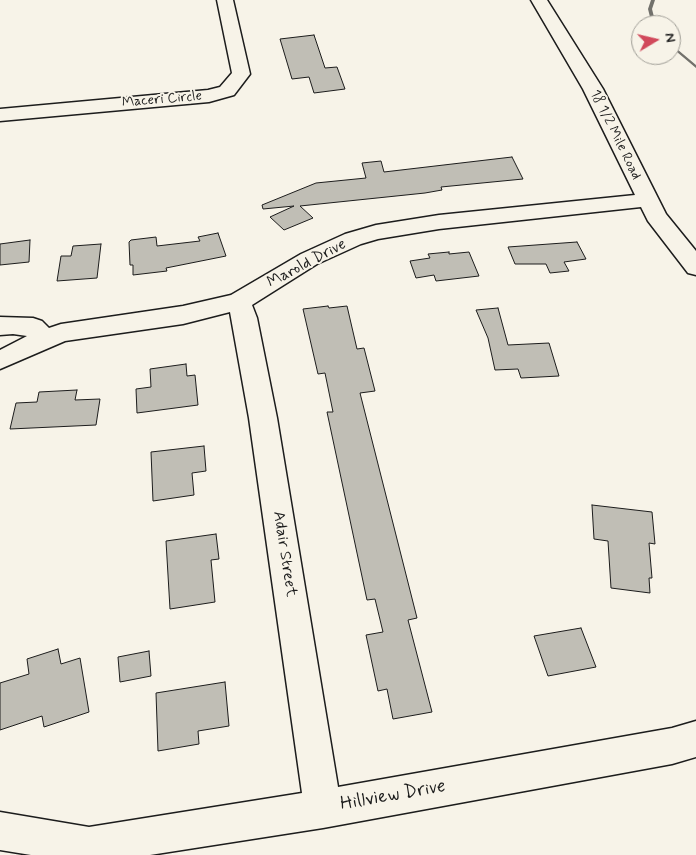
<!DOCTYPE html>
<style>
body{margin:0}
#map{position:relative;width:696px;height:855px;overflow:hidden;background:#f7f3e8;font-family:Mynerve,sans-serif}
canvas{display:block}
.north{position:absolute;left:631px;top:15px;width:50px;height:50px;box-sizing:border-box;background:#f7f3e8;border:1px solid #9f9d96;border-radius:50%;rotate:81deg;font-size:14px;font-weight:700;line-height:20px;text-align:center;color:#1c1c1c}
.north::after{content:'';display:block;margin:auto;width:18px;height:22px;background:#d1495b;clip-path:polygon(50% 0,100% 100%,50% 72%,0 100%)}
</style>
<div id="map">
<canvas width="696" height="855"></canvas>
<div class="north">N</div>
</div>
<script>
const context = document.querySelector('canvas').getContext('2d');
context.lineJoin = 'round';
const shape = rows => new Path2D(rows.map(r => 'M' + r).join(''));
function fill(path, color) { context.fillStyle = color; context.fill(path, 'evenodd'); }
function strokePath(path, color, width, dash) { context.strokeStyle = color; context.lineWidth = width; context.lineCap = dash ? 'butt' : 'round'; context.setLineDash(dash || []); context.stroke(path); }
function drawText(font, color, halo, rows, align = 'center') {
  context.font = font + ' Mynerve,sans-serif'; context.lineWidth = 4; context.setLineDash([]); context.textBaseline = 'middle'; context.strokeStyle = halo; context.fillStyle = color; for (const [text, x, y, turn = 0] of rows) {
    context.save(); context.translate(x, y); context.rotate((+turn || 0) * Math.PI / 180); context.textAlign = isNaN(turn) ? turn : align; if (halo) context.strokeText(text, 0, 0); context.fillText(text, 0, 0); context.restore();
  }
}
fill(shape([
 [651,0,655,0,652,9,656,25,652,25,648,9,651,0],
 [671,44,696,65,696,68,671,47,671,44]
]), '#72716c');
const building = shape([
 [314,35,325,68,337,67,345,89,314,93,309,77,292,79,280,39,314,35],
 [512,157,523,179,441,187,442,190,425,193,300,206,313,218,284,230,270,217,294,206,263,209,262,205,316,183,366,178,362,163,381,161,384,172,512,157],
 [218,233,226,256,166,268,167,271,133,275,133,265,130,265,129,242,131,240,156,237,157,246,200,241,198,237,218,233],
 [30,240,29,262,0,265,0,244,30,240],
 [577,242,586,259,564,262,569,271,550,273,546,264,515,264,508,247,577,242],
 [101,244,97,278,57,281,61,256,71,256,73,246,101,244],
 [449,252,449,254,469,252,479,276,436,281,434,275,416,278,410,261,430,258,428,254,449,252],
 [328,306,329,308,347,306,357,349,364,348,375,391,360,393,417,618,408,620,432,712,393,719,387,689,378,691,366,635,383,632,375,599,367,600,327,412,333,412,325,373,318,374,303,309,328,306],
 [498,308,508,345,549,343,559,376,521,378,518,369,495,370,488,338,476,310,498,308],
 [186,364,187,376,195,375,198,405,137,413,136,389,151,387,150,369,186,364],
 [77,390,75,400,100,399,96,425,10,429,16,403,37,402,39,392,77,390],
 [204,446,206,471,192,473,194,495,153,501,151,452,204,446],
 [592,505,652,512,655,544,649,543,652,578,649,578,650,593,611,588,608,541,594,539,592,505],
 [216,534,219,559,211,560,215,602,170,609,166,541,216,534],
 [581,628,596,667,548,676,534,636,581,628],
 [58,649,61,664,80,658,89,712,44,727,42,716,0,730,0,683,29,674,27,659,58,649],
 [149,651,151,676,120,682,118,657,149,651],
 [225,682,229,726,198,731,199,744,158,751,156,693,225,682]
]);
fill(building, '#c0beb5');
strokePath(building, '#1c1c1c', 1);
const minor = shape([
 [217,0,233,0,250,74,234,95,209,102,0,121,0,109,208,90,220,87,232,73,217,0],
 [531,0,547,0,603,89,666,214,696,251,696,275,688,273,648,221,641,207,439,229,378,239,361,244,317,264,252,305,257,318,277,418,338,787,672,728,696,721,696,757,672,764,323,828,150,855,31,855,0,850,0,812,89,827,302,793,249,418,230,312,183,324,65,341,0,369,0,350,27,336,13,334,0,335,0,317,33,318,42,321,49,328,61,324,183,306,231,295,301,254,345,234,376,225,439,215,635,195,583,89,531,0]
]);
strokePath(minor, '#1c1c1c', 3);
fill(minor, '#f7f3e8');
drawText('14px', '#1c1c1c', '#f7f3e8', [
 ["Maceri Circle",162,100,-5],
 ["18 1/2 Mile Road",615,135,64]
]);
drawText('16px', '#1c1c1c', '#f7f3e8', [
 ["Marold Drive",307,264,-28],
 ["Adair Street",284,554,81]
]);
drawText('19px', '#1c1c1c', '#f7f3e8', [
 ["Hillview Drive",393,796,-10]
]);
</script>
